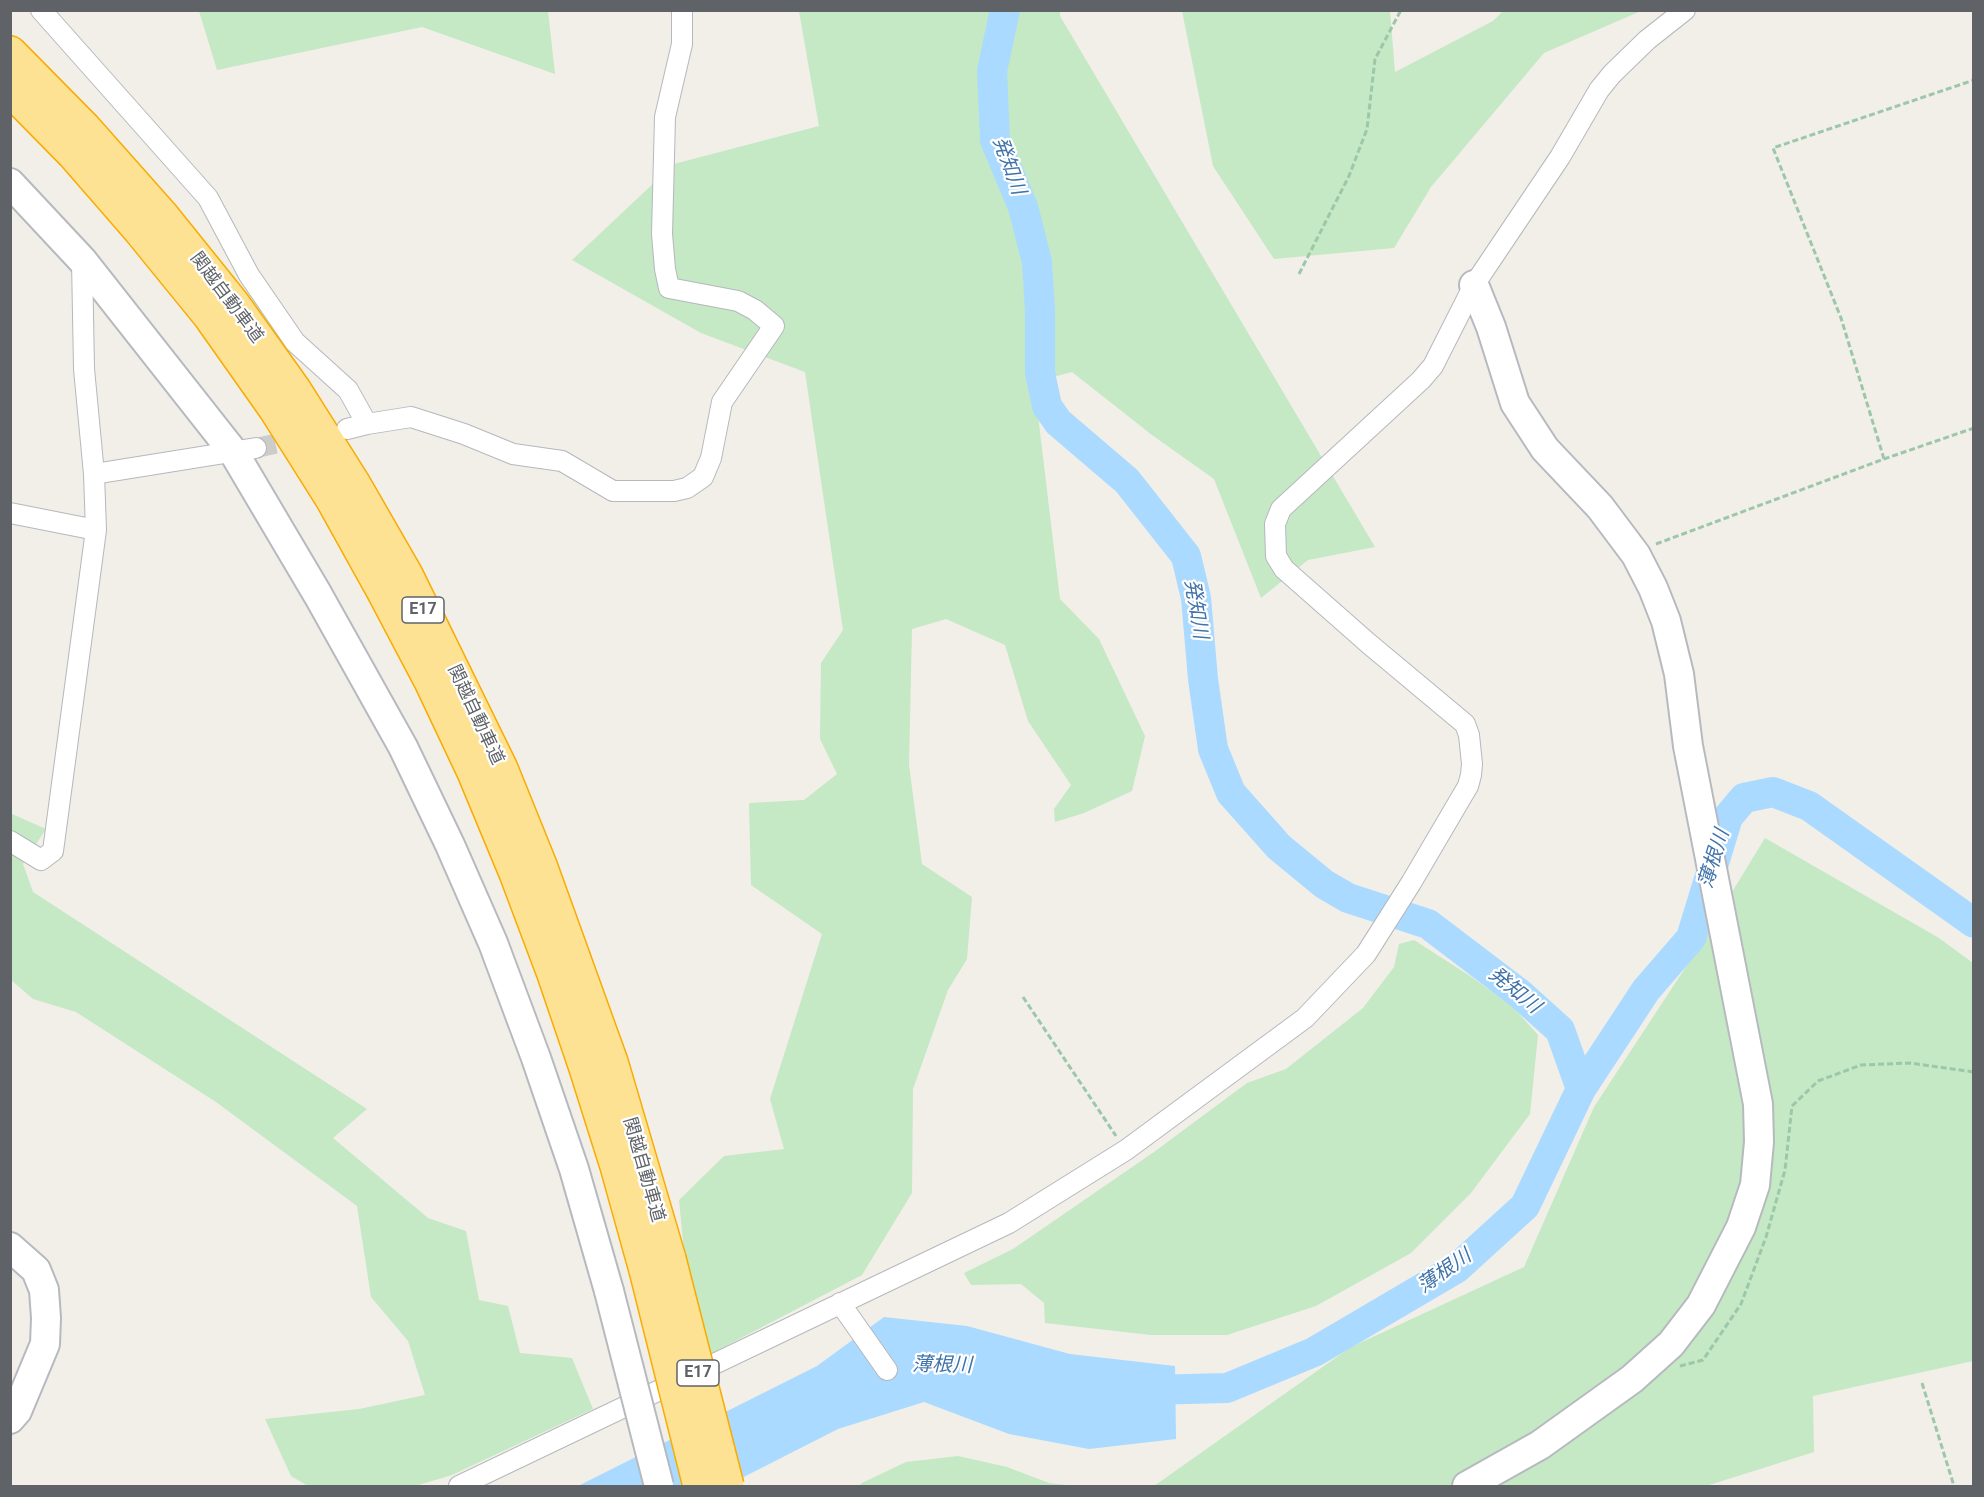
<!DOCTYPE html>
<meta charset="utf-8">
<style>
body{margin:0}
#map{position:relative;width:1984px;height:1497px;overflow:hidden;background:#f1efe8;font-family:Roboto,sans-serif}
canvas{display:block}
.frame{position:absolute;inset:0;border:12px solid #5f6368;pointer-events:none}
</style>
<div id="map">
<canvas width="1984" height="1497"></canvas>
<div class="frame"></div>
</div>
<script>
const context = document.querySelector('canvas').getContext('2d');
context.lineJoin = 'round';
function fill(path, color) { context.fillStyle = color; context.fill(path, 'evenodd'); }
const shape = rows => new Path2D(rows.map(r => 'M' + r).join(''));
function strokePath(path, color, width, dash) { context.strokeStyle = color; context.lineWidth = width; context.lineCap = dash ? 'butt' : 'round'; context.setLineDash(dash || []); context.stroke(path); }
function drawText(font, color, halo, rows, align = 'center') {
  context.font = font + ' Roboto,"Noto Sans JP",sans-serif'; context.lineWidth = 4.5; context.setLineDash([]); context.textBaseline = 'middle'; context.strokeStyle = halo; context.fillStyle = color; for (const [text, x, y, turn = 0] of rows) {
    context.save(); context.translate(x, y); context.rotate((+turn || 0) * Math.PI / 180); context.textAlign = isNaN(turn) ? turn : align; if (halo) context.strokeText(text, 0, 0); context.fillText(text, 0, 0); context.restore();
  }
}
fill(shape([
 [199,11,548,11,555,74,422,27,217,70],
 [799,11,1060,11,1060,16,1375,547,1308,560,1261,598,1214,479,1152,435,1072,372,1034,382,1060,599,1099,639,1145,736,1132,791,1084,813,1055,822,1054,809,1071,785,1028,721,1005,645,946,619,912,629,909,765,922,864,972,897,967,959,948,990,913,1089,912,1193,862,1275,695,1362,679,1200,724,1156,784,1149,770,1099,822,934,751,885,749,803,804,800,837,774,820,739,821,663,843,630,805,372,701,333,572,260,674,164,819,126],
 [1182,11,1390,11,1395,72,1493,21,1503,11,1641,11,1544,53,1431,187,1394,248,1274,259,1213,166],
 [12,814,46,829,23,864,33,892,367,1109,333,1138,428,1218,466,1231,479,1300,508,1306,520,1353,572,1358,593,1409,452,1475,415,1486,308,1486,291,1476,265,1419,359,1409,425,1395,408,1341,371,1297,357,1206,216,1102,76,1012,33,999,11,980],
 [1765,838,1939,938,1973,963,1973,1361,1813,1396,1814,1452,1706,1486,1154,1486,1351,1347,1524,1267,1594,1107,1693,956],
 [1414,940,1470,976,1512,1006,1538,1035,1530,1114,1471,1193,1411,1253,1316,1306,1227,1335,1151,1335,1045,1323,1044,1303,1021,1284,971,1285,964,1273,1013,1249,1154,1152,1247,1083,1286,1069,1363,1008,1394,967,1399,944],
 [958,1456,1007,1467,1049,1483,1074,1486,859,1486,862,1483,906,1462]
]), '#c5e8c5');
fill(shape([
 [884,1317,967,1326,1070,1354,1175,1366,1176,1439,1089,1449,1009,1434,924,1402,838,1429,726,1486,578,1486,817,1366]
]), '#aadaff');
strokePath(shape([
 [1005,10,992,71,995,140,1023,207,1037,262,1040,311,1040,373,1047,406,1058,422,1127,481,1186,556,1196,598,1203,679,1213,749,1231,793,1279,847,1324,884,1348,898,1428,924,1520,994,1560,1030,1581,1089],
 [1136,1393,1147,1390,1227,1388,1314,1352,1457,1268,1525,1206,1581,1089,1646,990,1691,938,1728,817,1744,798,1773,792,1809,806,1974,923]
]), '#aadaff', 30);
strokePath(shape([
 [256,448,303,438]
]), '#ccccc8', 20, [20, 10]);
const street = shape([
 [41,10,208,198,249,275,295,342,348,390,367,424],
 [347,429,367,424,411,417,464,434,513,454,562,461,613,491,674,491,687,488,703,477,711,458,722,402,774,326,755,310,738,301,669,288,665,269,662,234,665,117,682,44,682,10],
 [94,474,256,448],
 [10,513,96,530],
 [10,841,41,860,53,851,96,530,94,474,84,369,82,260],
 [840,1303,887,1370],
 [459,1486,1009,1223,1126,1150,1305,1018,1366,954,1411,883,1468,786,1471,775,1472,764,1469,735,1465,724,1368,643,1284,569,1276,556,1275,524,1281,509,1421,380,1433,366,1474,285,1560,157,1599,90,1612,74,1647,40,1685,10]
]);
const secondary = shape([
 [10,183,82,260,234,453,318,595,403,747,450,845,493,943,536,1058,574,1169,609,1291],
 [10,1247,36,1270,44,1290,46,1318,45,1344,17,1411,10,1419],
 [1467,1486,1540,1445,1632,1379,1671,1344,1701,1305,1741,1227,1755,1185,1759,1142,1758,1104,1688,746,1679,674,1666,621,1653,588,1636,555,1600,507,1545,449,1515,403,1491,327,1474,285]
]);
const highway = shape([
 [10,53,84,128,163,217,233,304,295,391,353,483,406,575,501,769,541,868,611,1062,669,1259],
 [10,89,73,153,140,230,210,316,275,408,333,500,383,590,431,681,474,772,516,873,554,974,586,1068,617,1166,646,1270]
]);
strokePath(street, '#b5b8bc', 22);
strokePath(secondary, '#b6babf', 32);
strokePath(highway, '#f9ab00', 36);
strokePath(shape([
 [1299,274,1349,176,1367,129,1375,59,1401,10],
 [1884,459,1841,318,1773,148,1974,80],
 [1656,544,1884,459,1974,428],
 [1023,997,1116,1136],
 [1680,1366,1703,1360,1741,1304,1766,1237,1785,1170,1792,1106,1818,1081,1861,1065,1910,1063,1974,1072],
 [1922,1383,1954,1486]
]), '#9cc7a9', 3, [6, 3]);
strokePath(street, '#fff', 20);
strokePath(secondary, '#fff', 28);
strokePath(highway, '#fde293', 33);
const secondaryBridge = shape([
 [609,1291,659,1486]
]);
const highwayBridge = shape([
 [669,1259,727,1486],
 [646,1270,700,1486]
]);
strokePath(secondaryBridge, '#b6babf', 32, []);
strokePath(highwayBridge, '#f9ab00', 36, []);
strokePath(secondaryBridge, '#fff', 28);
strokePath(highwayBridge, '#fde293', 33);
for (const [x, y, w] of [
 [423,610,42],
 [698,1373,42]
]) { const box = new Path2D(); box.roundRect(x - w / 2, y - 13, w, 26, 4.5); context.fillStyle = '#fff'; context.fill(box); strokePath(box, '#5f6368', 1.5); }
drawText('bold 16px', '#5f6368', null, [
 ["E17",423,610],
 ["E17",698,1373]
]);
drawText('18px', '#5f6368', '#fff', [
 ["関越自動車道",226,298,53],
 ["関越自動車道",475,715,65],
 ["関越自動車道",643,1170,74]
]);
drawText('italic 20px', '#4174aa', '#fff', [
 ["発知川",1008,166,70],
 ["発知川",1195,609,81],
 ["薄根川",1715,859,-73],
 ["発知川",1514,991,39],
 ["薄根川",1445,1272,-35],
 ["薄根川",942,1366,1]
]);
</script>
